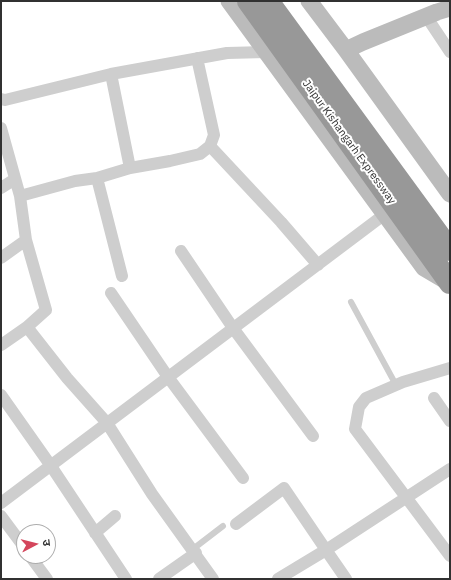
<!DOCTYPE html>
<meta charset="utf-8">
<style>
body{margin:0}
#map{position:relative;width:451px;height:580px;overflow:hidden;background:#fff;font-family:"IBM Plex Sans","Noto Sans Devanagari",sans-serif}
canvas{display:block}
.frame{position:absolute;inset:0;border:2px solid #313131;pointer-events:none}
.north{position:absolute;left:16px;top:524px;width:40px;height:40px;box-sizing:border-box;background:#fff;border:1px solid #adadad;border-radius:50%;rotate:83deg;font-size:11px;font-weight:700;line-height:16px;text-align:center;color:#313131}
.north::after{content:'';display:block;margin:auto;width:14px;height:18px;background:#d4465c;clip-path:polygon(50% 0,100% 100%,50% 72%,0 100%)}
</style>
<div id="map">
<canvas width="451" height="580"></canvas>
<div class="frame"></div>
<div class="north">उ</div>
</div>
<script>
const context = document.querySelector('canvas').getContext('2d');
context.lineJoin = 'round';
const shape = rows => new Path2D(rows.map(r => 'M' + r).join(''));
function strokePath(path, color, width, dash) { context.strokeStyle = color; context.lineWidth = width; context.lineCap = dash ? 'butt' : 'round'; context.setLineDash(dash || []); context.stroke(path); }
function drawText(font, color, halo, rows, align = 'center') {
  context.font = font + ' "IBM Plex Sans",sans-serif'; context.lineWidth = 4; context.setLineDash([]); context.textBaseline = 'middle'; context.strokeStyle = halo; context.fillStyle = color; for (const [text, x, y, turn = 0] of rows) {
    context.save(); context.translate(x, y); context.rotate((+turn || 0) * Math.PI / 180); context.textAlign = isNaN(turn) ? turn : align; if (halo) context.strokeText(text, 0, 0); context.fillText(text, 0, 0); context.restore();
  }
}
strokePath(shape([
 [351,302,396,385],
 [193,549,223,526]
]), '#cecece', 6);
strokePath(shape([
 [426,16,450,52],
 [111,74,130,168],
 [1,99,5,100,111,74,227,53,266,52],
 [1,128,20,196,26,240,46,310,27,327,1,345],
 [210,146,281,222,318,265],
 [97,178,122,276],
 [1,188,15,179],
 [20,196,75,181,97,178,130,168,170,161,200,154,210,146,214,135,197,58],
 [181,251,233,328,313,436],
 [1,258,26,240],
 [111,293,168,377,243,478],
 [27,327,67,378,107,423,152,494,213,579],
 [450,368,403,382,366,398,359,407,355,429,450,556],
 [1,395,51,466,126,579],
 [434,398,450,421],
 [1,503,385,214],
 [1,516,24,547],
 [236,524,284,488,326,550,278,579],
 [95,533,115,516],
 [30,556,47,579],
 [159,579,196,553],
 [346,579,326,550,450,469]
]), '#cecece', 12);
strokePath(shape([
 [229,1,424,268,446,281],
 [309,1,346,50,450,194],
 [346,50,363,42,437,12,450,8]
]), '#bbb', 17);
strokePath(shape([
 [248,1,450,283],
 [268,1,450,250]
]), '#989898', 22);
drawText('11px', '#313131', '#fff', [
 ["Jaipur Kishangarh Expressway",349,142,54]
]);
</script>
